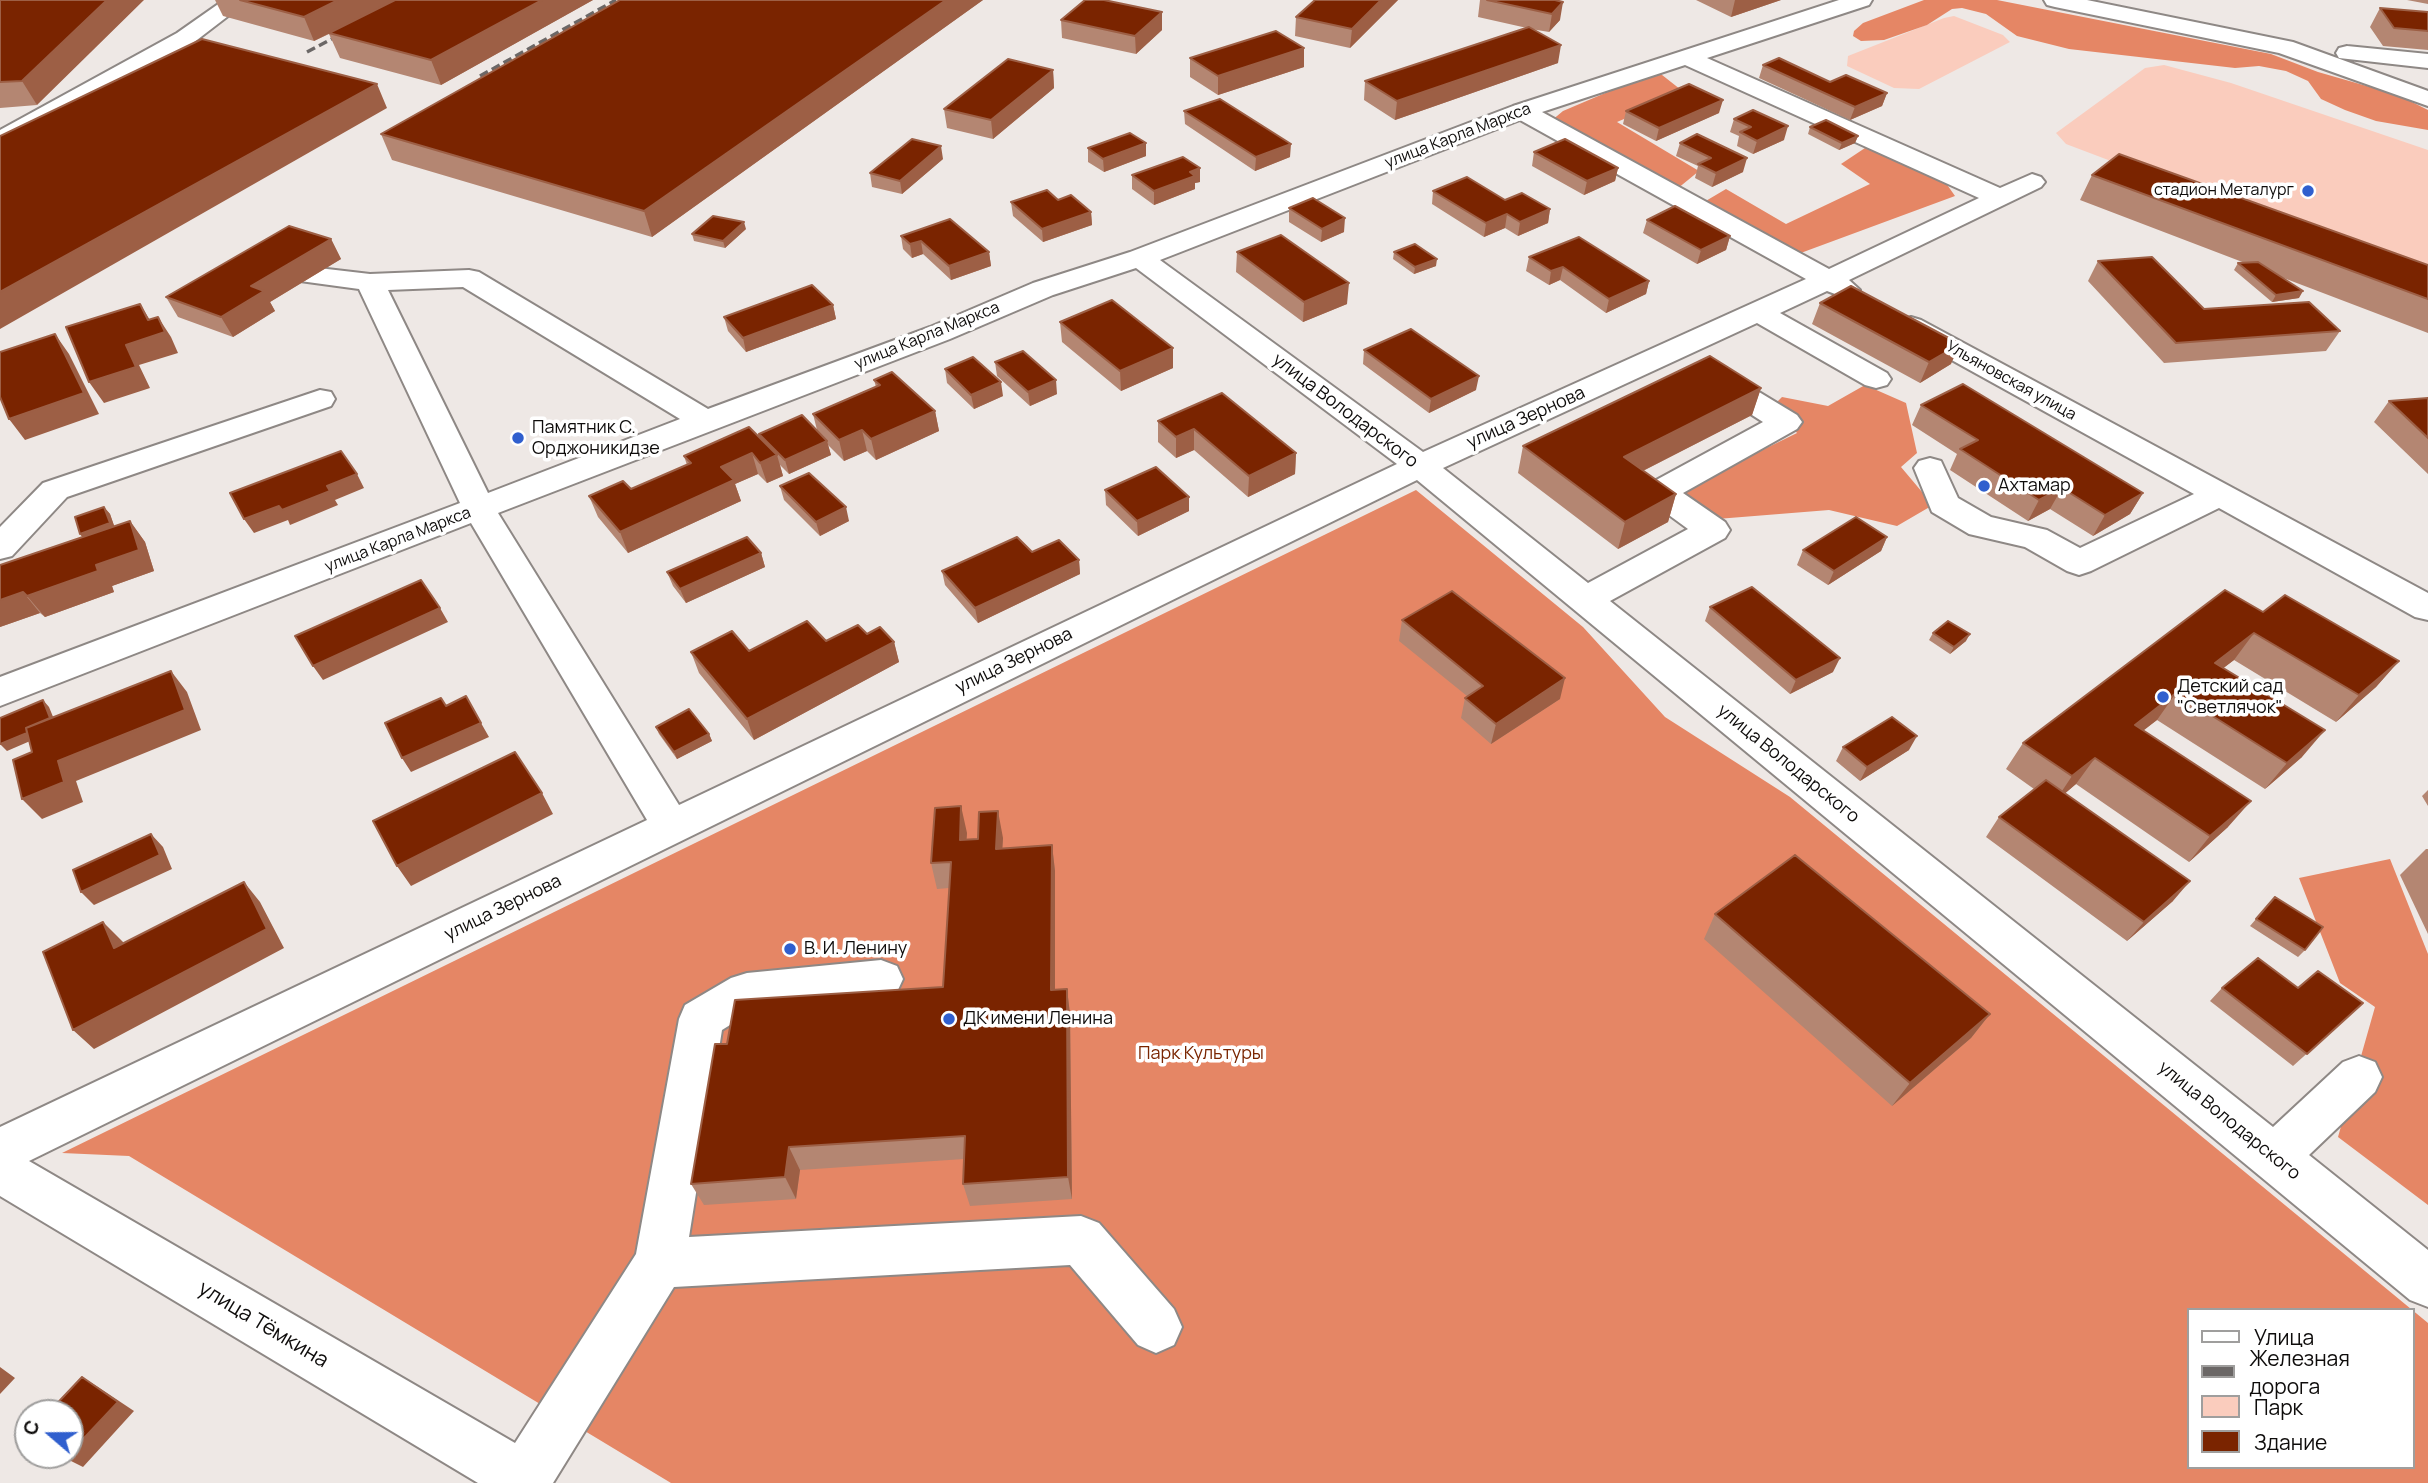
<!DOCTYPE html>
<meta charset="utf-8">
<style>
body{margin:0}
#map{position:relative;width:2428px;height:1483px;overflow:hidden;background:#eee8e5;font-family:Manrope,sans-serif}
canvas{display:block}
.legend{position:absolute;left:2187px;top:1308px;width:228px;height:161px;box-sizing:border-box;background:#fff;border:2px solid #9f9e9d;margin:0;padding:9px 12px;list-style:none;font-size:21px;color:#0e0c0b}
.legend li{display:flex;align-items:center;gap:14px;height:35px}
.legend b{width:35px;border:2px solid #9f9e9d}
.north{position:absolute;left:14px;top:1399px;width:70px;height:70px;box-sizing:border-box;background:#fff;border:2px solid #9f9e9d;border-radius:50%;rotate:290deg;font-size:19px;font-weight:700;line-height:28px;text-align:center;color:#0e0c0b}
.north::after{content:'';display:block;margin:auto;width:24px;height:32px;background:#305fce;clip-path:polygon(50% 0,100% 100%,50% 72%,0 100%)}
</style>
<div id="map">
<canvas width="2428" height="1483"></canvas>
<ul class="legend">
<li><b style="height:9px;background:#fff"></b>Улица</li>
<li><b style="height:9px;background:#6b6766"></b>Железная дорога</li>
<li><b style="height:19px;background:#faccbd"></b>Парк</li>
<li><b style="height:19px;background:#7a2400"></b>Здание</li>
</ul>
<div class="north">С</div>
</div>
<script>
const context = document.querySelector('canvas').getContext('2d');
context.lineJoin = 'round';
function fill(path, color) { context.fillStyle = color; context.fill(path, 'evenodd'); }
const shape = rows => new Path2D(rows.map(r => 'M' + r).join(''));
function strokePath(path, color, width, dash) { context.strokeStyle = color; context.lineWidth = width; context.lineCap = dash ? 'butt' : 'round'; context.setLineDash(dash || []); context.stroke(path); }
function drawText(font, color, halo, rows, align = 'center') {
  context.font = font + ' Manrope,sans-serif'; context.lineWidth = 7; context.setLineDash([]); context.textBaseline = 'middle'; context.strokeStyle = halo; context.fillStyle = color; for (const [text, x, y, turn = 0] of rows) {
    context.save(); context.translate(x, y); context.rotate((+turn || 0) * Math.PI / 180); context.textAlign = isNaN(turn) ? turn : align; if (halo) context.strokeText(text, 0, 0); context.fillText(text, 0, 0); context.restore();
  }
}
fill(shape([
 [1954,16,2003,35,2010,42,1919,89,1894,88,1847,66,1848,56,1944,18],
 [2164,65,2231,83,2428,150,2428,281,2066,144,2056,133,2145,68]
]), '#faccbd');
fill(shape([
 [1924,0,1997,0,2271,54,2318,72,2398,95,2428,110,2428,130,2376,121,2345,110,2321,99,2308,81,2286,71,2259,66,2235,68,2069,49,2017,36,1986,14,1962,8,1952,9,1927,25,1884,40,1861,41,1853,36,1854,31,1863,23],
 [1657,71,1685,93,1617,122,1699,171,1677,189,1551,121,1563,111],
 [1868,146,1941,176,1955,196,1798,254,1699,205,1726,189,1786,224,1870,184,1841,164],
 [1865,385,1906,403,1917,453,1901,467,1933,505,1897,526,1829,510,1717,519,1675,493,1797,433,1774,405,1782,397,1828,406],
 [1416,490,1583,627,1665,717,1790,797,2428,1323,2428,1483,671,1483,129,1156,62,1153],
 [2188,1310,2412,1310,2412,1467,2188,1467],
 [2390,859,2428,954,2428,1205,2338,1137,2375,1007,2340,983,2299,878]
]), '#e58665');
const minor = shape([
 [224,0,249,0,193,43,9,145,0,147,0,130,177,33,224,0],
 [1839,0,1872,0,1869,5,1707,58,2000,188,2032,174,2041,177,2045,182,2041,187,1849,280,1860,290,1856,296,1846,298,1827,291,1780,313,1887,373,1891,379,1887,385,1876,388,1865,385,1757,323,1443,468,1588,583,1688,529,1647,499,1643,492,1647,485,1763,422,1699,381,1695,375,1699,369,1710,366,1721,369,1797,415,1802,422,1797,429,1683,493,1725,522,1730,530,1725,538,1610,601,2273,1127,2343,1062,2359,1056,2375,1062,2382,1077,2375,1092,2309,1155,2428,1250,2428,1307,2410,1300,1417,480,29,1161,515,1443,636,1254,679,1019,685,1005,731,978,747,973,881,960,897,966,903,979,897,992,881,998,754,1010,722,1030,689,1237,1081,1216,1099,1223,1174,1309,1182,1327,1174,1345,1156,1353,1138,1345,1070,1265,674,1287,553,1483,478,1483,0,1196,0,1127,647,820,471,523,0,706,0,677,460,503,359,289,300,281,296,275,300,269,310,267,370,274,469,270,479,272,708,409,930,327,1033,283,1130,252,1513,106,1839,0],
 [1685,65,1979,198,1829,269,1542,112,1685,65],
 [1520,120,1806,279,1423,452,1160,260,1520,120],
 [1136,268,1397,464,679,805,498,513,950,339,1053,295,1136,268],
 [463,287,680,419,488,493,388,290,463,287],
 [2044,0,2087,0,2293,42,2428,91,2428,106,2279,53,2055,7,2047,5,2044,0],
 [2347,46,2428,54,2428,68,2339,58,2336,53,2339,48,2347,46],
 [1911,317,1921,320,2428,593,2428,620,2415,617,2219,508,2091,571,2079,575,2067,571,2025,547,1969,534,1932,512,1914,468,1919,461,1930,458,1941,461,1958,498,1991,517,2047,530,2080,548,2194,494,1901,332,1896,326,1901,320,1911,317],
 [320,390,331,392,335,399,331,406,67,497,12,556,0,559,0,527,43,483,320,390]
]);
strokePath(minor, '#8e8885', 4);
fill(minor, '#fff');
strokePath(shape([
 [307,52,347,31],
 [480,76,616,0]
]), '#6b6766', 3.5, [9, 4.5]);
fill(shape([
 [0,0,37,105,0,108],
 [215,0,593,0,441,85,340,58,329,34,314,41,223,16],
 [620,0,983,0,652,237,392,160,381,134],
 [1315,0,1398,0,1350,48,1295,36,1296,17],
 [1480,0,1555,0,1560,20,1549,32,1531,29,1558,63,1395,120,1364,100,1365,81,1527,28,1478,17],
 [1696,0,1781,0,1731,17],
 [2407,0,2428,0,2428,4],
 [2380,8,2428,12,2428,50,2383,46,2370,27],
 [1162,12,1162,30,1136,54,1062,38,1061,20],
 [1190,58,1304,67,1218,95,1190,77],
 [1763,65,1830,82,1887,93,1882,106,1850,120,1759,78],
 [1053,70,1054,88,993,139,947,128,944,109],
 [1184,111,1290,157,1255,171,1185,124],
 [1626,111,1719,113,1656,141,1623,124],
 [1734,119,1784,140,1753,154,1737,146,1739,136,1730,132],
 [1810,127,1858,136,1855,143,1839,150,1808,134],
 [1680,143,1743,172,1712,187,1695,178,1698,166,1676,156],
 [1088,148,1146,156,1104,172,1088,162],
 [1534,152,1618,168,1615,181,1584,195,1532,166],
 [943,159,902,194,872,187,870,173],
 [1132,175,1200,182,1195,183,1195,189,1154,205,1132,189],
 [2092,175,2428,265,2428,333,2281,277,2299,298,2272,302,2234,270,2238,263,2245,263,2080,200],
 [1433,191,1505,200,1550,209,1548,223,1518,236,1505,228,1484,237,1432,204],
 [1058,200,1091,212,1092,225,1043,242,1013,216,1011,202],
 [1289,208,1344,232,1321,242,1289,222],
 [1647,220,1730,236,1726,250,1697,264,1643,233],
 [746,229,725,248,694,241,692,234],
 [901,236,989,252,991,266,951,280,923,254,912,258,903,249],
 [331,239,341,259,270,302,275,311,233,337,178,317,166,297],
 [1237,252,1347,304,1303,322,1236,272],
 [1394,252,1436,266,1414,274,1393,259],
 [1529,257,1649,281,1646,294,1606,313,1560,280,1549,285,1526,271],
 [2098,261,2204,309,2340,331,2326,351,2164,363,2088,281],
 [1820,303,1951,364,1920,383,1812,324],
 [833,305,836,319,746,352,728,331,724,317],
 [1060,322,1173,348,1173,368,1121,391,1062,342],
 [1364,350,1476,390,1429,413,1363,364],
 [995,362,1057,394,1030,406,997,376],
 [945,369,1003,396,974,409,947,383],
 [874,380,935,411,939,431,876,460,867,451,844,461,828,445,831,455,789,474,780,465,783,476,767,483,758,474,735,484,741,501,628,553,598,517,589,496,631,489,687,465,684,456,761,439,759,434,817,430,813,414,876,387],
 [1761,388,1752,415,1643,471,1676,494,1668,522,1618,549,1518,473,1523,446],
 [2428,398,2428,474,2374,422,2389,401],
 [1921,405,2143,493,2130,514,2093,536,2050,509,2028,521,1950,470,1957,454,1912,425],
 [1158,421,1296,453,1295,474,1248,497,1194,450,1176,458,1158,442],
 [780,486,849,521,820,536,784,500],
 [1105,490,1189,511,1138,536,1106,505],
 [104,507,110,514,114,526,130,521,145,542,154,571,112,586,114,592,45,617,40,613,0,627,0,565,82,537],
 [1887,537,1881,551,1828,585,1797,565,1803,550],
 [1032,552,1079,560,1080,574,978,623,945,585,942,571],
 [761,553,765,567,686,603,673,586,667,572],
 [1710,607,1833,672,1790,694,1705,621],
 [2263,612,2399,661,2376,687,2336,722,2234,660,2223,668,2302,757,2265,789,2157,720,2143,730,2228,827,2189,862,2076,784,2065,793,2173,901,2127,941,1986,837,1999,817,2034,789,2006,769,2023,743],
 [1402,620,1560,699,1491,744,1461,718,1465,698,1467,696,1399,641],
 [1933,633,1966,641,1950,654,1929,640],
 [867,634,894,642,899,662,754,740,699,673,691,652,749,651,826,641],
 [656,727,709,734,712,741,677,759,659,734],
 [1843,747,1909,750,1860,781,1836,761],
 [2428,790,2428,806,2422,796],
 [967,833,966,839,1003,838,1002,848,1052,845,1055,871,1055,990,1067,989,1070,1014,1072,1199,970,1206,963,1184,964,1159,800,1170,796,1199,704,1205,691,1184,727,1044,943,987,949,888,937,889,931,863],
 [2426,849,2428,849,2428,934,2400,875],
 [2275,897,2305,950,2298,957,2250,926],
 [1715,914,1990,1014,1971,1038,1892,1106,1704,939],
 [2222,988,2298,988,2363,1003,2293,1066,2210,1001]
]), '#b48672');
fill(shape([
 [107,0,144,0,37,105,22,81],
 [338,0,396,0,314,41,304,17],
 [542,0,593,0,441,85,431,60],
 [946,0,983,0,652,237,644,211],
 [1381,0,1398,0,1350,48,1352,29],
 [1735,0,1781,0,1731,17],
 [1563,2,1560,20,1549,32,1552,14],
 [1162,12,1162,30,1136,54,1135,36],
 [1561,45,1558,63,1395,120,1397,101],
 [1304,48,1304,67,1218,95,1218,76],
 [1053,70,1054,88,993,139,991,120],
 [377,84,387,108,0,329,0,292],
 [1887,93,1882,106,1850,120,1855,107],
 [1723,100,1719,113,1656,141,1659,128],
 [1788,126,1784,140,1753,154,1757,141],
 [1858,136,1855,143,1839,150,1842,143],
 [1146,143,1146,156,1104,172,1103,159],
 [1291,144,1290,157,1255,171,1256,157],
 [941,146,943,159,902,194,900,181],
 [1747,158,1743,172,1712,187,1716,173],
 [1200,168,1200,182,1195,183,1195,189,1154,205,1154,191,1190,172],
 [1618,168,1615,181,1584,195,1587,181],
 [1550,209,1548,223,1518,236,1520,222],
 [1091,212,1092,225,1043,242,1042,229],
 [1507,214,1505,228,1484,237,1486,223],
 [1345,218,1344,232,1321,242,1322,229],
 [744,222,746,229,725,248,723,241],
 [1730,236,1726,250,1697,264,1701,250],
 [331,239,341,259,270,302,275,311,233,337,221,317,251,286],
 [921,241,923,254,912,258,910,244],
 [989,252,991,266,951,280,949,266],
 [1437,259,1436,266,1414,274,1415,267],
 [1563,267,1560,280,1549,285,1551,271],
 [1649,281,1646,294,1606,313,1609,299],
 [1349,283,1347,304,1303,322,1304,302],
 [2303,291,2299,298,2272,302,2276,295],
 [140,304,153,325,158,317,171,337,178,353,139,365,150,388,104,403,89,382,148,320],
 [833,305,836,319,746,352,743,338],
 [55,334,69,354,99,414,25,440,9,419],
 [1960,344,1951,364,1920,383,1929,362],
 [1173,348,1173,368,1121,391,1120,371],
 [1479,376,1476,390,1429,413,1431,399],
 [1056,380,1057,394,1030,406,1028,392],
 [1001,382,1003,396,974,409,971,395],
 [1761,388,1752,415,1617,484,1624,457],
 [935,411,939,431,876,460,871,439],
 [1194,429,1194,450,1176,458,1176,437],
 [862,430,867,451,844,461,839,440],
 [827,441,831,455,789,474,785,460],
 [752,453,758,474,735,484,741,501,628,553,620,532,721,467],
 [1296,453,1295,474,1248,497,1249,476],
 [777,455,783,476,767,483,760,463],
 [357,474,364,488,335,500,338,505,290,525,288,520,254,533,244,519],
 [2062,488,2050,509,2028,521,2039,500],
 [2143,493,2130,514,2093,536,2105,515],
 [1676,494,1668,522,1618,549,1625,522],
 [1189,497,1189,511,1138,536,1137,521],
 [104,507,110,514,116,531,85,541,80,534],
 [846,507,849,521,820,536,816,522],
 [130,521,145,542,154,571,112,586,114,592,45,617,27,596,96,565],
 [1887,537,1881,551,1828,585,1834,571],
 [761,553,765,567,686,603,680,589],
 [1079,560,1080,574,978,623,975,608],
 [23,592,40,613,0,627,0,600],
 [440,608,448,622,323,680,313,666],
 [2254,633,2234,660,2195,690,2215,663],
 [1970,634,1966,641,1950,654,1954,647],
 [894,642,899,662,754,740,747,719],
 [1840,658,1833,672,1790,694,1796,680],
 [2399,661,2376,687,2336,722,2359,695],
 [171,671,187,692,201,730,76,781,83,802,42,819,22,799,58,761],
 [1565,678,1560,699,1491,744,1496,724],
 [2176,693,2157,720,2116,752,2135,725],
 [43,700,49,707,58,729,7,751,0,744],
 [481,723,489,737,411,772,402,758],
 [2325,730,2302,757,2265,789,2287,763],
 [709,734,712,741,677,759,674,752],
 [1917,736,1909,750,1860,781,1867,767],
 [2095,758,2076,784,2054,803,2072,776],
 [542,793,553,814,411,886,397,866],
 [2251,801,2228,827,2189,862,2210,836],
 [961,806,967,833,965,866,960,840],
 [998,811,1003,838,1001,874,996,849],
 [151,834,163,847,172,869,94,905,81,892],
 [1052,845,1055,871,1055,1014,1051,990],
 [2190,881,2173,901,2127,941,2144,922],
 [244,882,260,902,284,948,94,1049,73,1030],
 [103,922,123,942,133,967,114,948],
 [1067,989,1070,1014,1072,1199,1068,1177],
 [1990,1014,1971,1038,1892,1106,1910,1083],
 [789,1147,800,1170,796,1199,785,1177],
 [0,1367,15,1378,0,1394],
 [82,1377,98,1387,134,1411,83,1467,65,1458,68,1455,70,1455]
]), '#9d5f45');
const building = shape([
 [0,0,107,0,22,81,0,82,0,0],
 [240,0,338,0,304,17,240,0],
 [395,0,542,0,431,60,329,33,395,0],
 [620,0,946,0,644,211,381,134,620,0],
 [1085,0,1104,0,1162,12,1135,36,1061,20,1085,0],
 [1315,0,1381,0,1352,29,1296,17,1315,0],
 [1487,0,1555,0,1563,2,1552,14,1487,0],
 [2380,8,2428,12,2428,31,2394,28,2380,8],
 [1529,27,1561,45,1397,101,1365,81,1529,27],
 [1276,31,1304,48,1218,76,1190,58,1276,31],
 [202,39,377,84,0,292,0,136,202,39],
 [1779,58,1830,82,1846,75,1887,93,1855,107,1763,65,1779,58],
 [1008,59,1053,70,991,120,944,109,1008,59],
 [1689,84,1723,100,1659,128,1626,111,1689,84],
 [1220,99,1291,144,1256,157,1184,111,1220,99],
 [1753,110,1788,126,1757,141,1740,132,1751,127,1734,119,1753,110],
 [1826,120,1858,136,1842,143,1810,127,1826,120],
 [1130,133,1146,143,1103,159,1088,148,1130,133],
 [1697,134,1747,158,1716,173,1698,164,1711,158,1680,143,1697,134],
 [912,139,941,146,900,181,870,173,912,139],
 [1565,139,1618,168,1587,181,1534,152,1565,139],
 [2119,154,2428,265,2428,299,2092,175,2119,154],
 [1183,157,1200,168,1190,172,1195,176,1154,191,1132,175,1183,157],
 [1467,177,1505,200,1522,193,1550,209,1520,222,1507,214,1486,223,1433,191,1467,177],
 [1047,190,1058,200,1071,195,1091,212,1042,229,1011,202,1047,190],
 [1313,198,1345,218,1322,229,1289,208,1313,198],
 [1675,206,1730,236,1701,250,1647,220,1675,206],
 [713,216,744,222,723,241,692,234,713,216],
 [950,219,989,252,949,266,921,241,910,244,901,236,950,219],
 [289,226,331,239,251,286,264,291,221,317,166,297,289,226],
 [1281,235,1349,283,1304,302,1237,252,1281,235],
 [1579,237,1649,281,1609,299,1563,267,1551,271,1529,257,1579,237],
 [1415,244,1437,259,1415,267,1394,252,1415,244],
 [2152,257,2204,309,2309,302,2340,331,2176,343,2098,261,2152,257],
 [2258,262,2303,291,2276,295,2238,263,2258,262],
 [812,285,833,305,743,338,724,317,812,285],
 [1851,286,1960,344,1929,362,1820,303,1851,286],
 [1112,300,1173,348,1120,371,1060,322,1112,300],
 [140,304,148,320,158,317,165,332,126,345,136,367,89,382,66,327,140,304],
 [1411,329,1479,376,1431,399,1364,350,1411,329],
 [55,334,84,393,9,419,0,397,0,352,55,334],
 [1023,351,1056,380,1028,392,995,362,1023,351],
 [1710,356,1761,388,1624,457,1676,494,1625,522,1523,446,1710,356],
 [973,357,1001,382,971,395,945,369,973,357],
 [892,372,935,411,871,439,862,430,839,440,813,414,880,385,874,380,892,372],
 [1963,384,2143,493,2105,515,2062,488,2039,500,1960,449,1978,440,1921,405,1963,384],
 [1222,393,1296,453,1249,476,1194,429,1176,437,1158,421,1222,393],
 [2428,398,2428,438,2389,401,2428,398],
 [802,415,827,441,785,460,759,434,802,415],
 [749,427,777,455,760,463,752,453,721,467,734,480,620,532,589,496,623,481,631,489,691,463,684,456,749,427],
 [341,451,357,474,327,486,330,491,282,510,279,506,244,519,230,493,341,451],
 [1156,467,1189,497,1137,521,1105,490,1156,467],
 [809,473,846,507,816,522,780,486,809,473],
 [104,507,110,523,80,534,75,517,104,507],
 [1856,517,1887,537,1834,571,1803,550,1856,517],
 [130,521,139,550,96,565,98,571,27,596,23,592,0,600,0,565,130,521],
 [747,537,761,553,680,589,667,572,747,537],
 [1017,537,1032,552,1059,540,1079,560,975,608,942,571,1017,537],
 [421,580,440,608,313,666,295,636,421,580],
 [1752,587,1840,658,1796,680,1710,607,1752,587],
 [2225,590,2263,612,2285,595,2399,661,2359,695,2254,633,2215,663,2325,730,2287,763,2176,693,2135,725,2251,801,2210,836,2095,758,2072,776,2023,743,2225,590],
 [1452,591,1565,678,1496,724,1465,698,1483,686,1402,620,1452,591],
 [807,621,826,641,858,625,867,634,880,627,894,642,747,719,691,652,732,631,749,651,807,621],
 [1948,621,1970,634,1954,647,1933,633,1948,621],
 [171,671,185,710,58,761,64,782,22,799,13,760,32,752,26,728,171,671],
 [466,696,481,723,402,758,385,723,441,698,446,706,466,696],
 [43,700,50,718,26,728,27,733,0,744,0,718,43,700],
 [689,709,709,734,674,752,656,727,689,709],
 [1892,717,1917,736,1867,767,1843,747,1892,717],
 [515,752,542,793,397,866,373,821,515,752],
 [2046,780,2190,881,2144,922,1999,817,2046,780],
 [961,806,960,840,978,839,979,812,998,811,996,849,1052,845,1051,990,1067,989,1068,1177,963,1184,965,1136,789,1147,785,1177,691,1184,715,1044,727,1044,735,1000,943,987,951,862,931,863,935,808,961,806],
 [151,834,160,855,81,892,73,870,151,834],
 [1795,855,1990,1014,1910,1083,1715,914,1795,855],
 [244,882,267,929,73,1030,43,952,103,922,114,948,244,882],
 [2275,897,2323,927,2305,950,2256,919,2275,897],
 [2258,958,2298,988,2318,971,2363,1003,2307,1054,2222,988,2258,958],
 [82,1377,118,1402,70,1453,70,1413,48,1413,82,1377]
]);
fill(building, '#7a2400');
strokePath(building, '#9d5f45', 2);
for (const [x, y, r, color] of [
 [2308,191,7,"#305fce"],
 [518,438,7,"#305fce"],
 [1984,486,7,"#305fce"],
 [2163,697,7,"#305fce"],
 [790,949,7,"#305fce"],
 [949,1019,7,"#305fce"]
]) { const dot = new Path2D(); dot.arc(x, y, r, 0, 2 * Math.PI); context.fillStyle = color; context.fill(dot); strokePath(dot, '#fff', 2.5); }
drawText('16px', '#0e0c0b', '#fff', [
 ["улица Карла Маркса",1458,136,-21],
 ["улица Карла Маркса",927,336,-22],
 ["Ульяновская улица",2011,381,29],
 ["улица Карла Маркса",398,540,-21]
]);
drawText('16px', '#0e0c0b', '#fff', [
 ["стадион Металург",2294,191]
], 'right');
drawText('18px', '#0e0c0b', '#fff', [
 ["улица Володарского",1345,411,37],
 ["улица Зернова",1526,418,-24],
 ["улица Зернова",1014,661,-26],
 ["улица Володарского",1788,764,39],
 ["улица Зернова",503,908,-26],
 ["улица Володарского",2229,1121,39]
]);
drawText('18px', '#0e0c0b', '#fff', [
 ["Памятник С.",532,428],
 ["Орджоникидзе",532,449],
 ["Ахтамар",1998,486],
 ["Детский сад",2177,687],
 ["\"Светлячок\"",2177,708],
 ["В. И. Ленину",804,949],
 ["ДК имени Ленина",963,1019]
], 'left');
drawText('18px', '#7a2500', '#fff', [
 ["Парк Культуры",1201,1054]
]);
drawText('21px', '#0e0c0b', '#fff', [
 ["улица Тёмкина",263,1325,31]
]);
</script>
